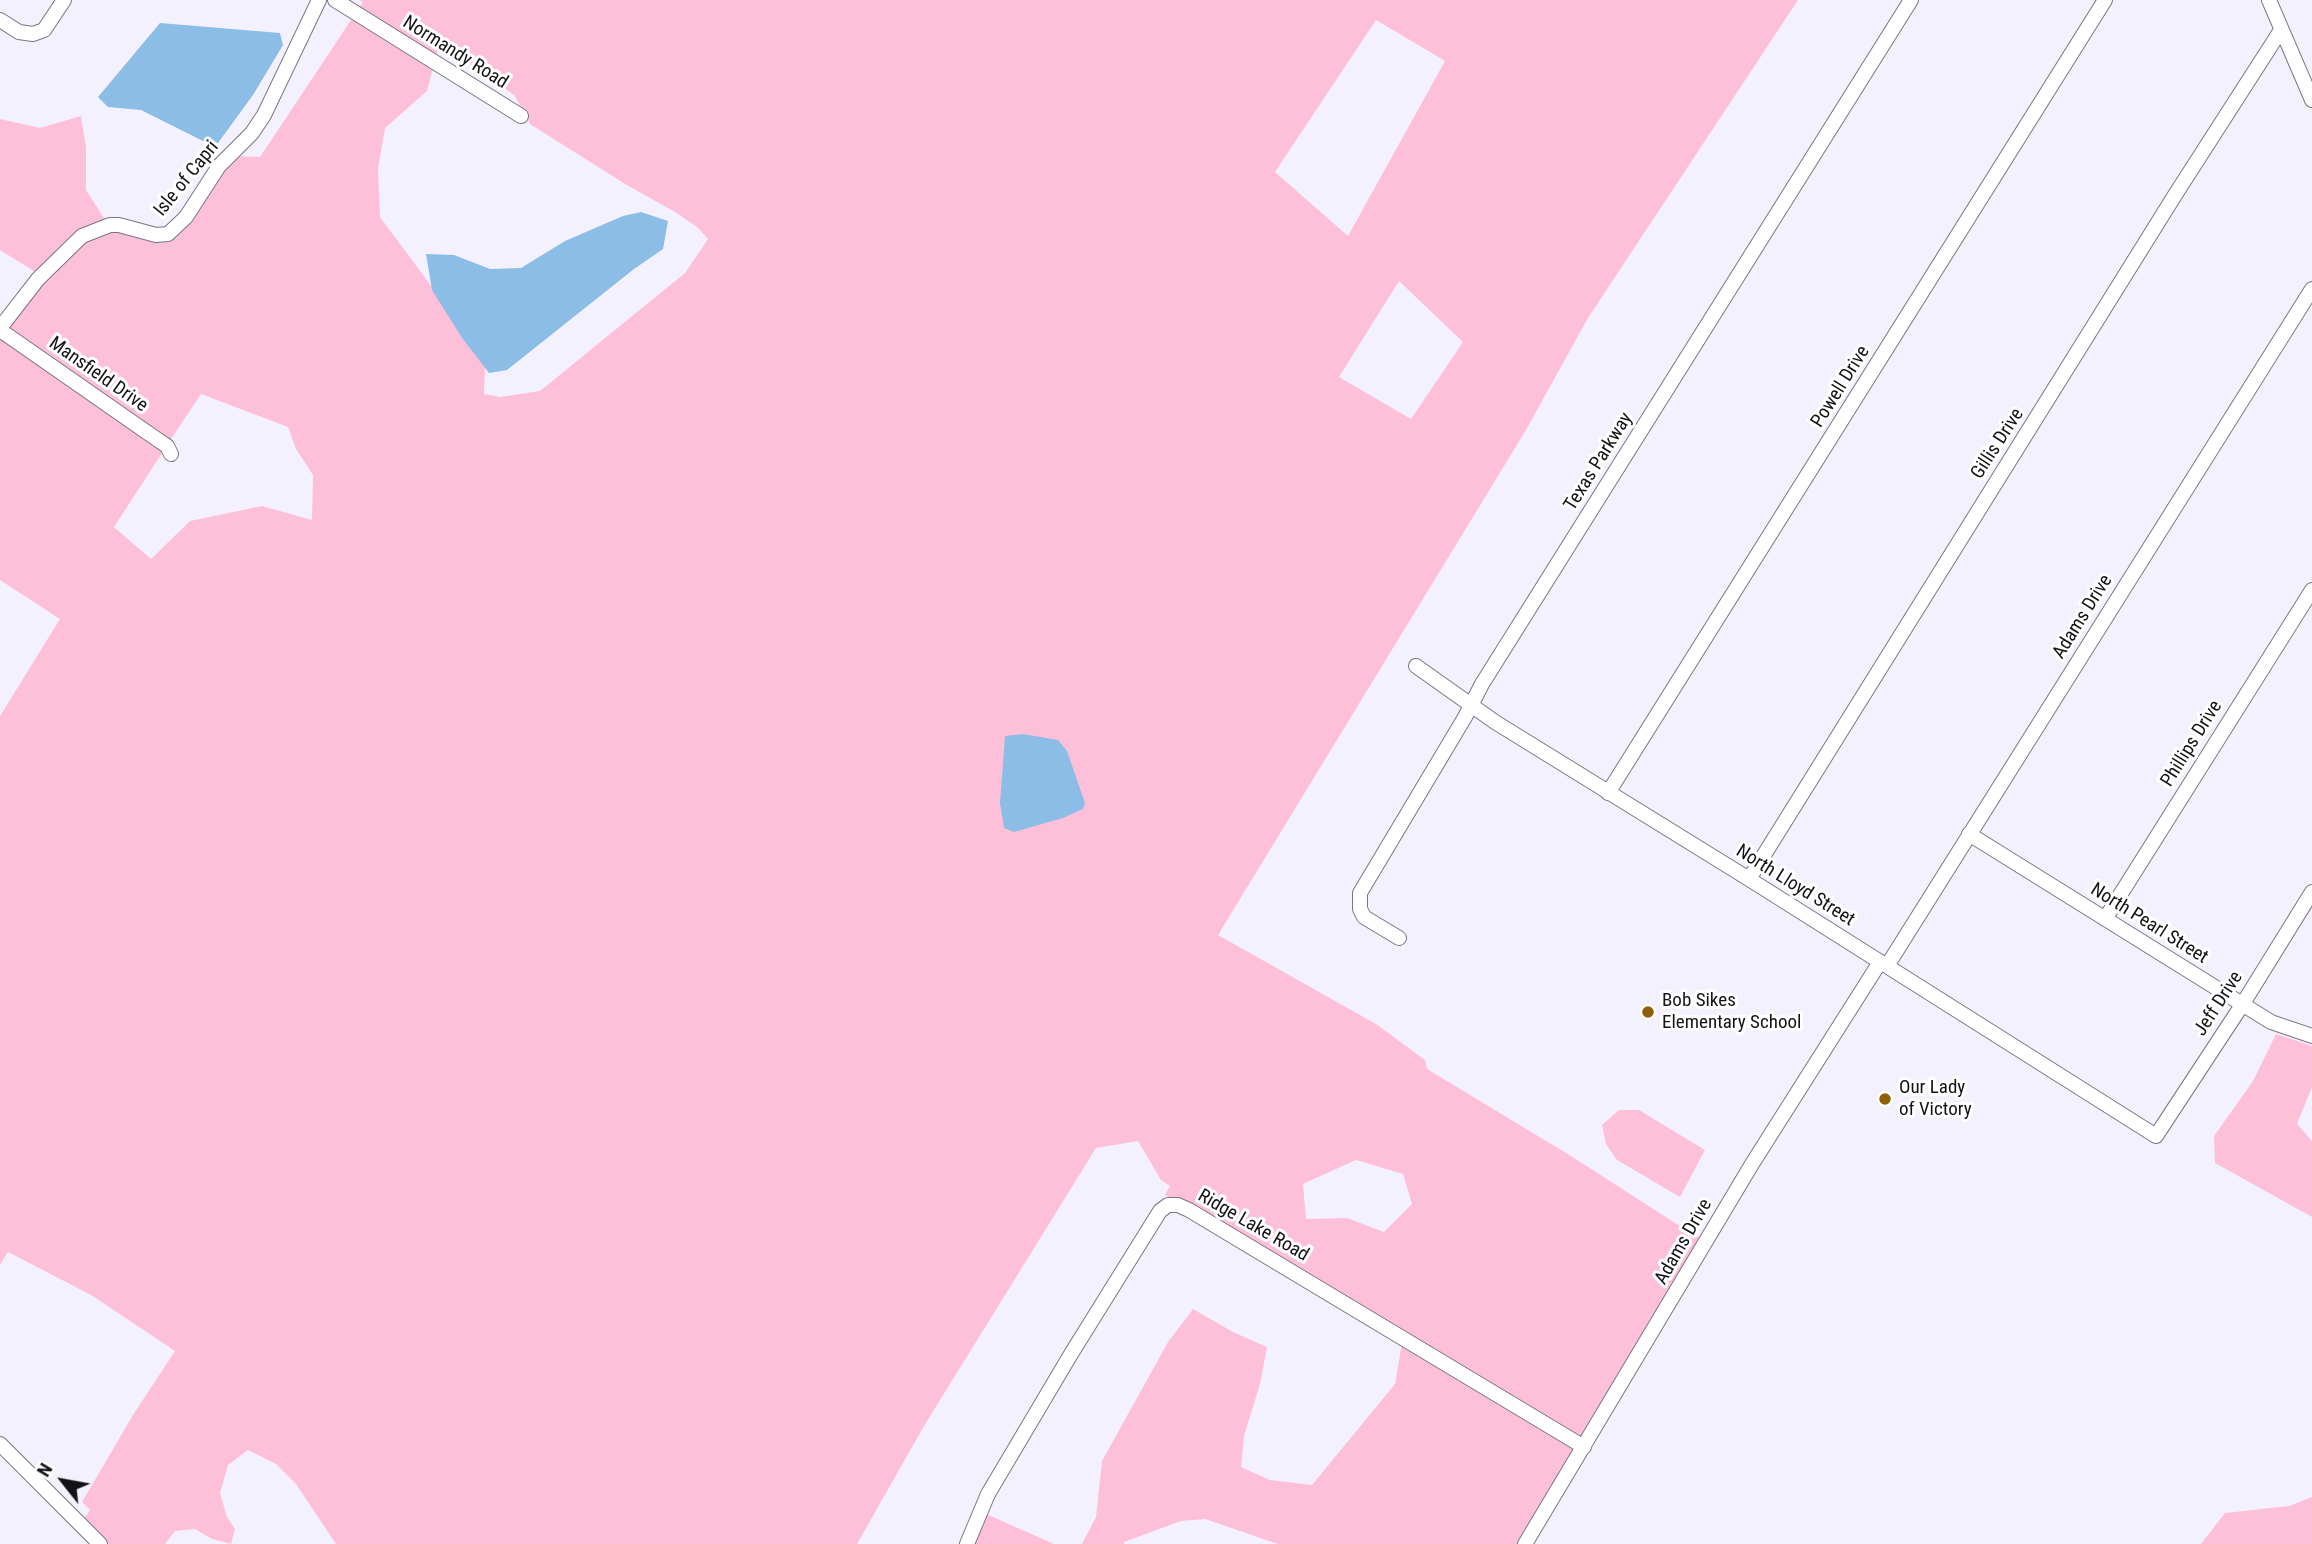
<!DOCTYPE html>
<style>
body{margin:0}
#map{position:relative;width:2312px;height:1544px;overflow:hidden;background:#f4f1fe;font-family:"Roboto Condensed",sans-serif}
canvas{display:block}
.north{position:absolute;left:28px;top:1446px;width:70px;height:70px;-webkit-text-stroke:5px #fff;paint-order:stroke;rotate:301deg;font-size:19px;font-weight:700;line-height:28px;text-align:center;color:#131217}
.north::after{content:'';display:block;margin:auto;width:24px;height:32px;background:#131217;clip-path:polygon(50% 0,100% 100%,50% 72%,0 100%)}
</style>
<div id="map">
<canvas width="2312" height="1544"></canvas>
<div class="north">N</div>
</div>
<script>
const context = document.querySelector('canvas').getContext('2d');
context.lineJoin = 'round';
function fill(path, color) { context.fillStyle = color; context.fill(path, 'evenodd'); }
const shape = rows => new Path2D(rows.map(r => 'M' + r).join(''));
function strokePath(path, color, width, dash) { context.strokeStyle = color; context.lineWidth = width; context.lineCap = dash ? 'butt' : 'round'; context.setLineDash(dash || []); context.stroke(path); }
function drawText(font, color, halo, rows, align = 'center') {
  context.font = font + ' "Roboto Condensed",sans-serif'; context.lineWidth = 6; context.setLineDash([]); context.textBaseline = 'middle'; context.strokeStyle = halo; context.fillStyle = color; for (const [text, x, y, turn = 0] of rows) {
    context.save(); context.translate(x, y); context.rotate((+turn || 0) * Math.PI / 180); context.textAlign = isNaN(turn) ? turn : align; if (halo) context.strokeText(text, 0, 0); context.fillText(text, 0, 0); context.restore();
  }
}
fill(shape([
 [359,0,1798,0,1588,318,1526,430,1218,935,1376,1024,1425,1060,1427,1069,1571,1156,1697,1237,1703,1236,1582,1440,1165,1195,1170,1186,1161,1180,1138,1141,1096,1148,924,1426,857,1544,336,1544,296,1484,276,1464,248,1450,228,1465,220,1493,227,1517,235,1529,231,1544,212,1539,195,1529,175,1531,165,1544,107,1544,83,1520,90,1510,82,1502,133,1415,175,1351,91,1295,8,1252,0,1265,0,716,60,619,0,580,0,337,164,450,114,527,151,559,190,521,262,506,312,520,313,475,296,449,288,427,201,394,169,442,8,330,33,294,83,243,112,230,158,240,235,156,260,157,353,17,433,68,427,91,385,128,378,169,380,217,432,287,462,338,485,367,484,394,500,397,540,391,685,273,708,239,697,227,675,212,625,184,530,124,527,117,528,115,524,112,514,95,441,44,435,58,358,9,363,2],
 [1376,20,1445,61,1348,236,1275,172],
 [1399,281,1463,342,1411,419,1339,377],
 [1356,1160,1403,1174,1412,1204,1384,1232,1347,1218,1306,1219,1303,1184],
 [81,116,86,147,86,190,106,221,37,273,0,250,0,119,40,128],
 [2276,1034,2312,1046,2312,1087,2297,1124,2312,1141,2312,1217,2215,1163,2214,1136,2253,1081],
 [1619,1110,1639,1110,1705,1150,1680,1197,1617,1160,1606,1144,1602,1125],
 [1193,1309,1233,1332,1267,1347,1260,1384,1244,1436,1241,1467,1270,1480,1312,1485,1395,1384,1402,1343,1577,1448,1519,1544,1278,1544,1205,1519,1181,1521,1124,1542,1124,1544,1082,1544,1096,1517,1102,1461,1168,1342],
 [2312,1497,2312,1544,2201,1544,2225,1513,2289,1506],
 [986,1514,1054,1544,973,1544]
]), '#fec0d9');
fill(shape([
 [160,23,280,33,283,45,253,95,215,147,141,110,108,107,98,97],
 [641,212,668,221,663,249,634,269,507,370,489,373,462,338,432,290,426,254,454,255,490,269,521,268,565,241,623,216],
 [1023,734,1058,740,1067,751,1085,803,1083,809,1063,818,1014,832,1004,828,1000,803,1005,736]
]), '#8bbde6');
const minor = shape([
 [335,0,521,116],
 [2269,0,2312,100],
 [0,20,19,32,33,34,44,30,64,0],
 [0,328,38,279,82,236,110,225,119,225,156,235,168,234,186,217,219,166,252,133,264,115,319,0],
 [0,330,158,440,167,446,171,454],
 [1416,666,1495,722,1749,879,2156,1136,2242,1005,2312,892],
 [1608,793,2105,0],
 [1969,834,2271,1022,2312,1036],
 [1749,879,2175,195,2281,30],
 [2105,919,2312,590],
 [1399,938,1364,917,1360,909,1360,893,1465,717,1482,684,1911,0],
 [1887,966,2312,289],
 [0,1444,100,1544],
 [967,1544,988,1494,1071,1354,1160,1211,1168,1205,1178,1205,1189,1210,1584,1447],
 [1525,1544,1752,1164,1880,962]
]);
strokePath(minor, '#797584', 16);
strokePath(minor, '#fff', 14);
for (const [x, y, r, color] of [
 [1648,1012,7,"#8e6008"],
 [1885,1099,7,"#8e6008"]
]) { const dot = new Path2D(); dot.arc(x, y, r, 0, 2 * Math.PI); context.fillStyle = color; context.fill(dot); strokePath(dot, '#fff', 2.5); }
drawText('19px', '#131217', '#fff', [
 ["Normandy Road",455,53,32],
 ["Isle of Capri",187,179,-51],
 ["Mansfield Drive",98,375,35],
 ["Powell Drive",1841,387,-58],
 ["Gillis Drive",1998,444,-57],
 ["Texas Parkway",1599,462,-58],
 ["Adams Drive",2083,617,-58],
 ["Phillips Drive",2192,744,-58],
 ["North Lloyd Street",1795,886,32],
 ["North Pearl Street",2149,924,32],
 ["Jeff Drive",2219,1004,-57],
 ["Ridge Lake Road",1253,1226,30],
 ["Adams Drive",1684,1242,-60]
]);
drawText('19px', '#131217', '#fff', [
 ["Bob Sikes",1662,1001],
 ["Elementary School",1662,1023],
 ["Our Lady",1899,1088],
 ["of Victory",1899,1110]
], 'left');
</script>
